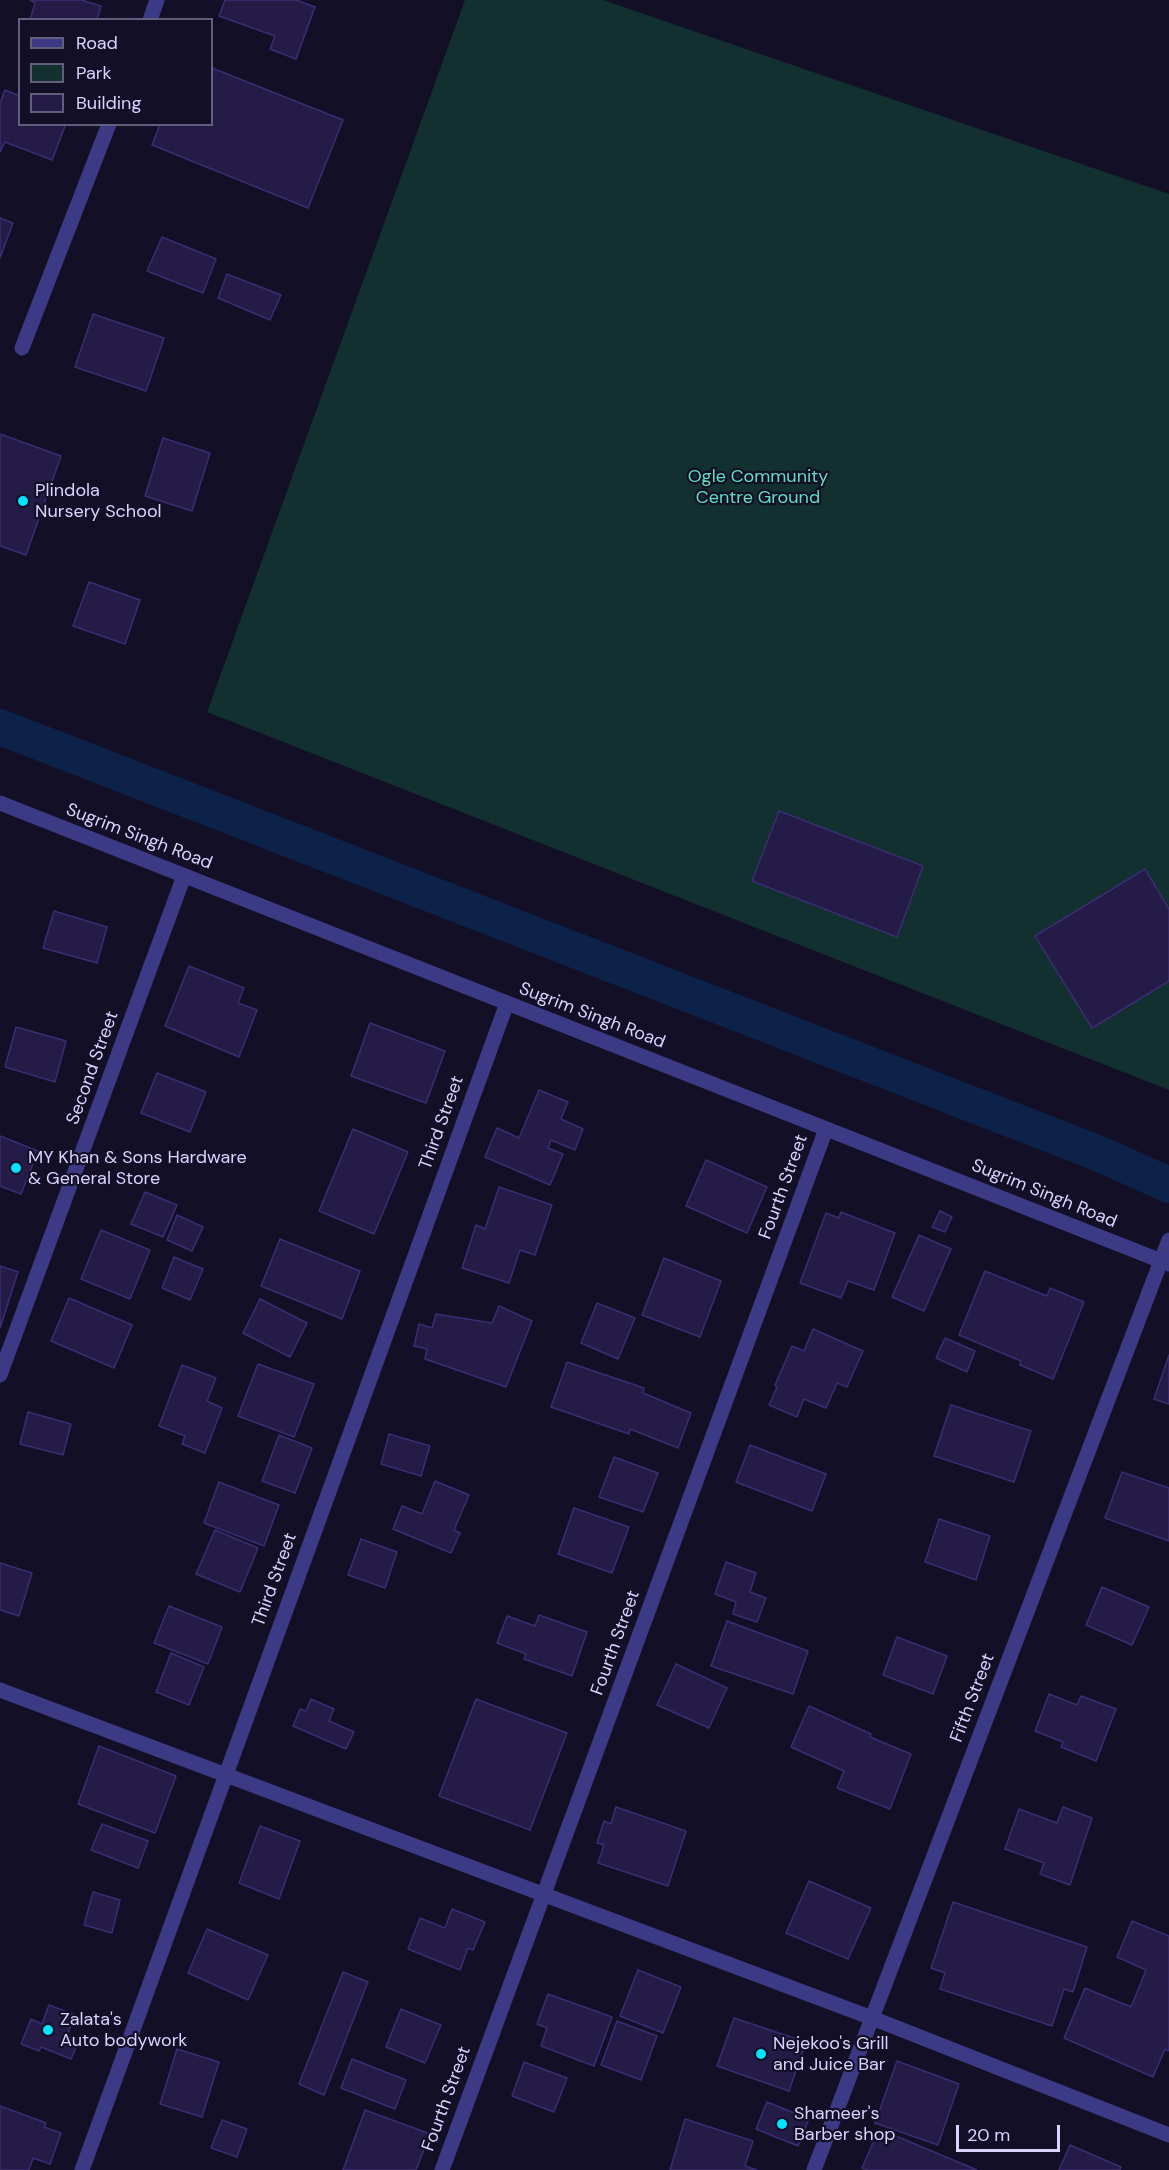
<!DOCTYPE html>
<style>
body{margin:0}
#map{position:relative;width:1169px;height:2170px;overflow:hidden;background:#130f26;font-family:"DM Sans",sans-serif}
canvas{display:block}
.legend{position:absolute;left:18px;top:18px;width:195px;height:108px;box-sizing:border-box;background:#130f26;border:2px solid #625e7d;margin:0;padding:8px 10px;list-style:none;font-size:18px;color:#d9d4ff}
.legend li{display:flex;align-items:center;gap:12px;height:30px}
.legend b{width:30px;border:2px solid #625e7d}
.scale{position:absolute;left:956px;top:2125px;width:104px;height:27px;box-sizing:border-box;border:3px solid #d9d4ff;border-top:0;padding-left:8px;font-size:18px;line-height:21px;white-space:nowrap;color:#d9d4ff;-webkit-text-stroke:4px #130f26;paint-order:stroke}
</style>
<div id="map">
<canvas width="1169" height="2170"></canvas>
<ul class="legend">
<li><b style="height:8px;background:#3d3a85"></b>Road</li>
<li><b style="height:16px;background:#12302f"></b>Park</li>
<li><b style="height:16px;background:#241b47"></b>Building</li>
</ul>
<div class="scale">20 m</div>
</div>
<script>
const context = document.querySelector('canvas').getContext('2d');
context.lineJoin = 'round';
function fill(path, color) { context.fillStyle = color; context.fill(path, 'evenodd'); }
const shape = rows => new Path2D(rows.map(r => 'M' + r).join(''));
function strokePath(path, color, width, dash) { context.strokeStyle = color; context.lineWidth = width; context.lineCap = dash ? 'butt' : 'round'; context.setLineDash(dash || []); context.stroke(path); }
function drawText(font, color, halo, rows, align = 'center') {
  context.font = font + ' "DM Sans",sans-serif'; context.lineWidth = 4.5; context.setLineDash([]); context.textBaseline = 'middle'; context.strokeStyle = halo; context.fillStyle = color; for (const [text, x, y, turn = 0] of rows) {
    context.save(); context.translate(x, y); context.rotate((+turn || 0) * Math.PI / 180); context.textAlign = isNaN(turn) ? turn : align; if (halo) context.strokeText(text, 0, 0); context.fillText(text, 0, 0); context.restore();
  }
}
fill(shape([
 [465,0,603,0,1169,194,1169,1090,207,712]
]), '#12302f');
strokePath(shape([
 [0,727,1100,1154,1169,1185]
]), '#0c2248', 36);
const building = shape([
 [30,0,81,0,101,6,97,20,30,20,35,3,30,0],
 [225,0,296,0,315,7,296,59,270,49,275,36,219,16,225,0],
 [212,68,343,120,308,208,152,145,160,124,212,124,212,68],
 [5,90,20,96,20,124,66,124,52,160,5,142,0,152,0,103,5,90],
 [0,218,13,223,0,258,0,218],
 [162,237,216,259,203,293,147,271,162,237],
 [227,274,281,295,270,320,218,298,227,274],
 [93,314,164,338,146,391,75,367,93,314],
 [0,434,61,456,26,555,0,546,0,434],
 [163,438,210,453,192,511,145,496,163,438],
 [89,582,140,600,125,644,73,626,89,582],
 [779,811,923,866,897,937,752,881,779,811],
 [1145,869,1169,909,1169,981,1092,1028,1035,936,1145,869],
 [54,911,107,927,97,963,43,948,54,911],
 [189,966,244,988,238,1003,257,1010,239,1057,165,1026,189,966],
 [370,1023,445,1051,426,1103,351,1076,370,1023],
 [16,1027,66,1041,55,1082,5,1067,16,1027],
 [157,1073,206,1092,190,1132,141,1113,157,1073],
 [539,1090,568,1102,561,1119,583,1129,575,1150,551,1140,548,1148,563,1154,550,1185,485,1157,497,1128,519,1138,539,1090],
 [353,1129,408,1152,374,1234,319,1211,353,1129],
 [0,1136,38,1151,21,1194,0,1186,0,1136],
 [706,1160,767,1187,747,1233,686,1206,706,1160],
 [499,1187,552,1205,535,1255,520,1250,509,1283,462,1268,476,1225,485,1229,499,1187],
 [145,1192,177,1205,163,1237,131,1224,145,1192],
 [940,1211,952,1217,945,1232,932,1227,940,1211],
 [841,1212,895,1233,874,1290,848,1281,841,1298,800,1283,826,1213,839,1218,841,1212],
 [177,1215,203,1227,192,1251,167,1240,177,1215],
 [101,1230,150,1250,130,1299,81,1279,101,1230],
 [919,1235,951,1249,924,1311,892,1297,919,1235],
 [280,1239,360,1271,342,1319,261,1286,280,1239],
 [174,1257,203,1269,190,1300,162,1288,174,1257],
 [664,1258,721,1281,700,1337,642,1315,664,1258],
 [0,1266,18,1272,0,1328,0,1266],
 [985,1271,1047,1296,1050,1288,1084,1302,1053,1379,1020,1365,1021,1361,959,1335,985,1271],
 [69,1298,132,1325,114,1368,51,1341,69,1298],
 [260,1299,307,1323,290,1357,243,1333,260,1299],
 [597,1303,635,1318,618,1359,581,1343,597,1303],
 [499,1306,532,1321,506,1387,425,1359,427,1349,414,1346,419,1324,432,1328,436,1314,492,1323,499,1306],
 [813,1329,863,1351,847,1387,837,1383,826,1408,804,1399,797,1417,769,1405,777,1387,775,1385,792,1346,804,1351,813,1329],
 [945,1338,975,1351,967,1372,936,1358,945,1338],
 [1169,1355,1169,1404,1154,1399,1169,1355],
 [567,1362,644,1388,643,1393,691,1413,678,1448,630,1429,629,1434,551,1407,567,1362],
 [258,1364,314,1384,294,1437,238,1416,258,1364],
 [182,1365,216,1378,207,1401,222,1408,205,1453,182,1444,185,1436,159,1426,182,1365],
 [951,1405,1031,1431,1014,1482,934,1456,951,1405],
 [28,1412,71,1424,63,1455,20,1444,28,1412],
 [389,1434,430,1446,421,1476,381,1464,389,1434],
 [279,1435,312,1448,295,1493,262,1481,279,1435],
 [750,1445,826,1474,812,1511,736,1482,750,1445],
 [614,1457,658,1473,643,1512,599,1497,614,1457],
 [1122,1472,1169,1488,1169,1541,1105,1518,1122,1472],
 [435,1481,469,1495,454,1530,460,1533,451,1553,393,1529,402,1506,422,1514,435,1481],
 [219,1482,279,1505,264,1546,204,1523,219,1482],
 [574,1508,629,1527,612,1573,558,1554,574,1508],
 [939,1519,990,1536,976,1580,925,1562,939,1519],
 [215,1530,258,1548,240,1592,196,1574,215,1530],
 [361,1539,397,1552,385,1588,348,1575,361,1539],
 [726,1562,756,1573,750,1592,766,1598,757,1622,733,1614,736,1602,715,1594,726,1562],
 [0,1563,32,1573,19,1616,0,1610,0,1563],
 [1102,1587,1149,1607,1132,1645,1086,1625,1102,1587],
 [169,1606,222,1627,208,1664,154,1643,169,1606],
 [539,1615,587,1632,572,1676,524,1659,526,1654,497,1643,507,1616,535,1626,539,1615],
 [727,1621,808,1651,793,1694,711,1666,727,1621],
 [897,1637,947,1656,933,1694,883,1675,897,1637],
 [171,1653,204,1667,189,1705,156,1692,171,1653],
 [676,1664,727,1688,709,1728,657,1705,676,1664],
 [1049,1694,1077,1705,1081,1696,1116,1709,1096,1761,1061,1747,1063,1742,1035,1731,1049,1694],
 [311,1699,334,1709,329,1721,354,1732,346,1749,293,1726,300,1709,306,1711,311,1699],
 [476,1699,567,1733,530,1830,439,1796,476,1699],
 [809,1706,871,1734,870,1737,911,1754,890,1809,837,1788,844,1771,791,1747,809,1706],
 [99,1746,176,1776,155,1833,78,1804,99,1746],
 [616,1807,686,1831,668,1886,598,1863,604,1845,597,1843,604,1821,611,1824,616,1807],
 [1063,1807,1092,1818,1070,1885,1040,1874,1044,1863,1005,1849,1019,1809,1057,1823,1063,1807],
 [102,1824,148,1841,138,1868,91,1850,102,1824],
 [260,1826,300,1841,279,1899,239,1883,260,1826],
 [809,1881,871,1908,848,1959,786,1933,809,1881],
 [93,1892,120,1900,112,1933,84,1925,93,1892],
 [953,1902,1087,1947,1073,1992,1064,1989,1052,2026,940,1989,945,1973,931,1968,953,1902],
 [452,1909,485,1922,473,1950,468,1948,460,1970,408,1949,420,1918,445,1928,452,1909],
 [1132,1921,1169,1936,1169,2049,1168,2051,1165,2049,1153,2077,1064,2038,1085,1988,1131,2007,1146,1970,1117,1957,1132,1921],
 [207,1929,268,1955,248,2000,188,1973,207,1929],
 [638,1970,681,1987,663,2033,620,2016,638,1970],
 [343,1972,368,1982,324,2095,299,2084,343,1972],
 [548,1994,612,2017,594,2066,541,2046,547,2028,537,2024,548,1994],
 [49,2005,75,2015,67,2036,79,2040,71,2059,41,2047,39,2051,21,2044,31,2019,42,2024,49,2005],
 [401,2009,441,2025,425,2063,386,2047,401,2009],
 [734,2018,806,2042,789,2091,717,2066,734,2018],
 [617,2021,657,2036,641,2080,601,2065,617,2021],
 [177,2049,219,2062,202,2117,160,2104,177,2049],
 [352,2059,406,2080,395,2109,341,2088,352,2059],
 [897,2061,959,2084,938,2145,875,2123,897,2061],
 [524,2062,567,2078,554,2112,512,2096,524,2062],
 [767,2102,809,2119,798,2146,756,2129,767,2102],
 [0,2106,46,2123,44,2127,61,2133,50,2164,33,2158,29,2170,0,2170,0,2106],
 [365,2110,430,2134,416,2170,343,2170,365,2110],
 [685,2119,753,2141,745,2166,757,2170,670,2170,685,2119],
 [222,2120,247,2129,237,2157,211,2148,222,2120],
 [879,2129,977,2170,867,2170,862,2168,879,2129],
 [1070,2145,1121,2167,1120,2170,1059,2170,1070,2145]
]);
fill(building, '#241b47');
strokePath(building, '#3b2d73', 1.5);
strokePath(shape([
 [150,20,157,0],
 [22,348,109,124],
 [0,803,1169,1264],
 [0,1375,184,876],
 [0,1690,872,2018,1169,2135],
 [82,2170,507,1003],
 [442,2170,826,1129],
 [814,2170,1169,1240]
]), '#3d3a85', 15);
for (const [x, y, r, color] of [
 [23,501,6,"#00e5ff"],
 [16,1168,6,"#00e5ff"],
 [48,2030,6,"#00e5ff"],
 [761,2054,6,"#00e5ff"],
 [782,2124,6,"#00e5ff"]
]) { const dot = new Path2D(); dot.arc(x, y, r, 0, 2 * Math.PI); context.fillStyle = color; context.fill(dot); strokePath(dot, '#130f26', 2); }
drawText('18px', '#5fe0c0', '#130f26', [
 ["Ogle Community",758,477],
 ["Centre Ground",758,498]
]);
drawText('18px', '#d9d4ff', '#130f26', [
 ["Plindola",35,491],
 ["Nursery School",35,512],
 ["MY Khan & Sons Hardware",28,1158],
 ["& General Store",28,1179],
 ["Zalata's",60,2020],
 ["Auto bodywork",60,2041],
 ["Nejekoo's Grill",773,2044],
 ["and Juice Bar",773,2065],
 ["Shameer's",794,2114],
 ["Barber shop",794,2135]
], 'left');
drawText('18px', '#d9d4ff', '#130f26', [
 ["Sugrim Singh Road",139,837,21],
 ["Sugrim Singh Road",592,1016,21],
 ["Second Street",93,1068,-70],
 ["Third Street",442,1123,-70],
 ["Fourth Street",784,1187,-70],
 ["Sugrim Singh Road",1044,1194,22],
 ["Third Street",275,1580,-70],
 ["Fourth Street",616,1643,-70],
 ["Fifth Street",973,1698,-69],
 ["Fourth Street",447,2099,-70]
]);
</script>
